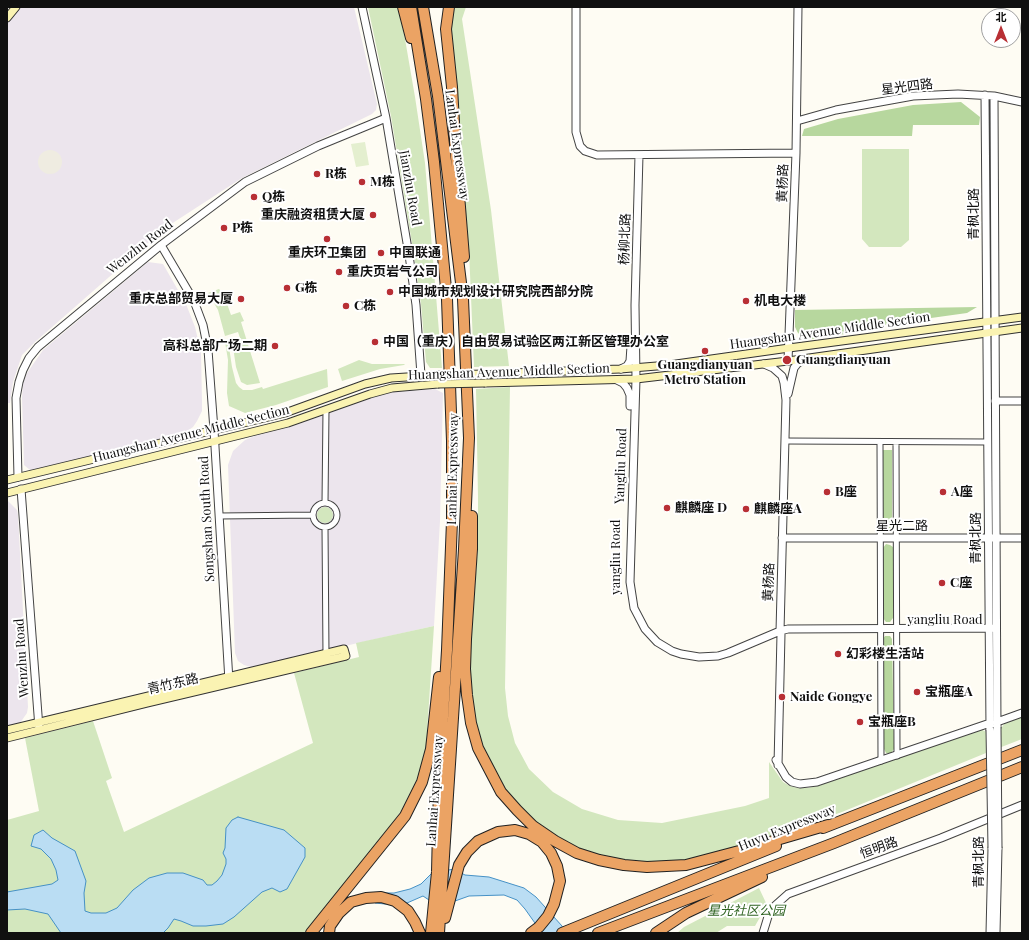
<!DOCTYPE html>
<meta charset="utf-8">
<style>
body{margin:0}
#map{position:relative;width:1029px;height:940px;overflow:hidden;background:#fefcf3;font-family:"Playfair Display","Noto Sans SC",serif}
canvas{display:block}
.frame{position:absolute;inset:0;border:8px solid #101010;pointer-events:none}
.north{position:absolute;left:981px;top:8px;width:40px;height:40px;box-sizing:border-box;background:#fff;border:1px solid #9f9f9f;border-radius:50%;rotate:0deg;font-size:11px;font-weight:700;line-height:16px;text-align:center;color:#101010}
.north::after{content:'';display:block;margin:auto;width:14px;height:18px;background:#b82f34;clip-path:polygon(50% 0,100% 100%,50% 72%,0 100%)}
</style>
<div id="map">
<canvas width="1029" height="940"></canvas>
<div class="frame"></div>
<div class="north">北</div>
</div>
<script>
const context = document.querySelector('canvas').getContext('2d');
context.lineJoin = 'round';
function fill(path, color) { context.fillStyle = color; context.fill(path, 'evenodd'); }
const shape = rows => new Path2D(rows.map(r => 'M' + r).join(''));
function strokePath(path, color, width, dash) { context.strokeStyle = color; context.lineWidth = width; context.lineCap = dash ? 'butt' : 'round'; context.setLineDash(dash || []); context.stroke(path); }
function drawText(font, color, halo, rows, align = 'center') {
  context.font = font + ' "Playfair Display","Noto Sans SC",serif'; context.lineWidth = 4; context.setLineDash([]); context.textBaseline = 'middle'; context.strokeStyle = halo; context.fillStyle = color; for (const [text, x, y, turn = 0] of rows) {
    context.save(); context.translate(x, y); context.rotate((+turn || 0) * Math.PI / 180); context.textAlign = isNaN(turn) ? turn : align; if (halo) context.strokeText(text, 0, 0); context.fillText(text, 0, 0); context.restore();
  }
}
fill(shape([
 [20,7,354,7,377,104,376,110,372,114,242,178,165,228,35,342,22,355,13,382,10,403,7,403,7,23],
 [148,262,163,264,186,304,195,327,201,352,202,402,202,411,197,421,193,427,183,434,30,470,24,465,22,398,23,384,27,373,43,350],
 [435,389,443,393,440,521,434,626,251,667,244,665,238,661,235,653,228,465,233,451,245,440,255,436,290,427,369,399,394,392],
 [7,500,17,510,18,515,28,707,27,713,20,723,7,727]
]), '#ece5ed');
fill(shape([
 [368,7,398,7,405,39,415,97,425,163,442,368,430,368,426,362,421,304,414,255,391,116],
 [452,7,466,7,462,19,491,210,509,366,474,367,469,250,461,177,448,29],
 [862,149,909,149,909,240,901,247,869,247,862,239],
 [219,289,224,295,231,315,240,312,244,321,241,322,260,383,247,385,241,382,236,367,233,347,236,341,240,338,238,332,225,336,218,310,208,293],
 [225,342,226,342,229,347,232,367,236,383,239,387,243,390,252,390,262,387,263,389,327,369,328,387,276,405,245,413,229,406,227,393,228,360],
 [359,360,372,364,405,364,404,365,380,369,342,381,338,369],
 [510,387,505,688,508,716,515,743,529,769,553,792,582,809,618,820,662,823,745,806,769,798,769,762,783,782,790,786,798,788,808,788,820,785,981,729,986,732,1002,727,1005,723,1022,716,1022,739,986,753,842,812,754,843,686,861,648,863,624,861,600,856,577,849,535,823,501,787,482,746,475,721,470,694,471,638,478,548,478,497,476,389],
 '317 515a8 8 0 1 1 16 0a8 8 0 1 1-16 0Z',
 [434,626,426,748,422,769,401,811,388,829,304,933,7,933,7,860,8,859,7,854,7,820,39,811,25,738,93,721,112,778,106,781,124,832,313,743,294,673,359,657,356,643],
 [759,888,767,905,755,926,727,926,716,933,677,933,684,927]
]), '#d3e7be');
fill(shape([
 [961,102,980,117,979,125,913,125,912,136,802,136,804,129,838,119,913,105],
 [977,307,967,313,888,324,858,332,812,339,801,336,798,333,795,327,795,310],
 [883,450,892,450,892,530,890,533,885,533,883,529],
 [886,544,890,545,893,547,893,618,890,622,886,622,883,618,883,548],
 [885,636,890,636,892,639,894,749,891,753,886,753,884,749,883,639]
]), '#b7d79e');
fill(shape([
 [365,142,369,165,356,167,351,144]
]), '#e4efcf');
fill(shape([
 '38 162a12 12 0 1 1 24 0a12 12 0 1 1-24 0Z'
]), '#efece1');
const water = shape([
 [238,817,284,830,305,848,305,857,287,889,280,892,272,888,262,892,234,917,223,924,206,926,193,926,181,921,174,919,168,928,163,933,61,933,48,914,25,909,7,910,7,892,52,884,58,880,56,870,51,859,41,849,31,846,34,835,43,830,52,838,75,851,86,881,84,893,85,911,91,913,106,913,117,908,133,890,149,878,167,873,183,873,203,880,207,885,212,885,217,881,222,875,226,864,226,859,223,853,225,848,226,828,232,820,238,817],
 [454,869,465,875,489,877,524,888,536,897,562,926,565,933,542,933,525,909,517,900,504,895,469,896,455,901,429,900,423,896,407,903,385,904,375,903,368,893,394,893,410,889,421,884,432,873,454,869]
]);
fill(water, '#baddf3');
strokePath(water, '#4691c5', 1);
const minor = shape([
 [785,441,987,442],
 [880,442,881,761],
 [896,442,897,756],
 [325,503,326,410],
 '313 515a12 12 0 1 1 24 0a12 12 0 1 1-24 0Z',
 [219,516,313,515],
 [325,527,326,656]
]);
const tertiary = shape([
 [362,7,386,118,409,255,416,305,421,375],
 [576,7,576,132,580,146,585,151,597,155,796,153],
 [985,95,990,730],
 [994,96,997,727],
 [797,121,836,110,913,96,958,94,994,96,1022,102],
 [639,155,635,305,636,379,630,582,634,608,645,629,657,642,672,651,681,654,699,657,718,656,728,653,780,631,788,629,996,628],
 [161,245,194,301,203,325,208,350,214,430,229,681],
 [788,361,796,153,798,7],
 [764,364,773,368,782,376,784,383,786,400,780,631,781,634,778,765],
 [621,369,627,366,630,361,631,346],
 [617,380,623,383,627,388,630,395,630,406],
 [788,394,794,368,798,363,805,359],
 [995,401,1022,401],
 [18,477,16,398,19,382,23,370,29,358,38,347,161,245,245,182,318,146,386,118],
 [21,489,39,728],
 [782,538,1022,538],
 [997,722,1022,713],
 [776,760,786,777,792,782,800,784,817,782,990,723],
 [763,933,770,910,788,894,941,838,1022,805],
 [990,933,992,848],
 [996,933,998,848]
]);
const secondary = shape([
 [7,18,16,7],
 [485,374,620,369,669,365,789,348,1022,317],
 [485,383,636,379,788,361,1022,328],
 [7,480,285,413,365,384,391,378,438,375],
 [7,493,288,423,370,394,392,388,438,384],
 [7,730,344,649,346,656,147,703,7,738]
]);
const motorway = shape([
 [403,7,411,38],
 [411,7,426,99,434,162,447,299,452,441,452,521,447,650,439,784,437,872,431,933],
 [423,7,438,96,463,299,469,438,464,549,439,933],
 [449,7,446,29,452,87,456,157,464,257],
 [472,516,472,549,466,639,465,669,467,695,471,723,478,748,501,792,517,810,533,826,555,841,577,853,599,860,624,865,647,867,686,865,739,851,828,825],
 [823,828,1022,750],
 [445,918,459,865,467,852,478,841,498,832,515,830,529,834,542,842,551,853,557,866,560,881,554,904,548,916,539,927,531,933],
 [311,933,405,816,422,782,431,749,439,677],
 [329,933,330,926,339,913,351,902,366,898,381,897,395,901,408,911,415,922,420,933],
 [562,933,776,846],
 [598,933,834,843,1022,767],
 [656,933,686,913,762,877]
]);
strokePath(minor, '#434343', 7);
strokePath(tertiary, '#434343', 9);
strokePath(secondary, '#323232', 9);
strokePath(motorway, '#212121', 12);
strokePath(minor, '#fff', 5);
strokePath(tertiary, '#fff', 7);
strokePath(secondary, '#faf3b2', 7);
strokePath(motorway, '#eba364', 10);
const tertiaryBridge = shape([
 [997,727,998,848],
 [990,730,992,848]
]);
const secondaryBridge = shape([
 [438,375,485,374],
 [438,384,485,383]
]);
strokePath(tertiaryBridge, '#434343', 9, []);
strokePath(secondaryBridge, '#323232', 9, []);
strokePath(tertiaryBridge, '#fff', 7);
strokePath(secondaryBridge, '#faf3b2', 7);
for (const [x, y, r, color] of [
 [317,174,4,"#b82f34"],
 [362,182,4,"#b82f34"],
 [254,197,4,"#b82f34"],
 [373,215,4,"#b82f34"],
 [224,228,4,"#b82f34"],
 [327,239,4,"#b82f34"],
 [381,253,4,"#b82f34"],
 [339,272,4,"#b82f34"],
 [287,288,4,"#b82f34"],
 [390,292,4,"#b82f34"],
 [241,299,4,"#b82f34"],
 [746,301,4,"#b82f34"],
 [346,306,4,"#b82f34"],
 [375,342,4,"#b82f34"],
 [275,346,4,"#b82f34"],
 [705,351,4,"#b82f34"],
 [787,360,5,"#b82f34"],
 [827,492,4,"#b82f34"],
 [943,492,4,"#b82f34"],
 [667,508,4,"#b82f34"],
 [746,509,4,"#b82f34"],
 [942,583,4,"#b82f34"],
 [838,654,4,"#b82f34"],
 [917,692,4,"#b82f34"],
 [782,697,4,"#b82f34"],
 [860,722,4,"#b82f34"]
]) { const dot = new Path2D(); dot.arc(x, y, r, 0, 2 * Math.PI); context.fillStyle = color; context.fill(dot); strokePath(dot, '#fff', 1.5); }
drawText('13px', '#101010', '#fff', [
 ["星光四路",907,87,-7],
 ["Lanhai Expressway",457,145,82],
 ["黄杨路",783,183,-88],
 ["Jianzhu Road",410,188,80],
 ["青枫北路",974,214,-90],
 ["杨柳北路",625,239,-88],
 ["Wenzhu Road",140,247,-38],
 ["Huangshan Avenue Middle Section",830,331,-8],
 ["Huangshan Avenue Middle Section",509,372,-2],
 ["Huangshan Avenue Middle Section",191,434,-14],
 ["Yangliu Road",621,466,-88],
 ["Lanhai Expressway",453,469,-89],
 ["Songshan South Road",207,519,-93],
 ["星光二路",902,526],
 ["青枫北路",976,538,-90],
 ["yangliu Road",616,557,-90],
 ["黄杨路",769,582,-88],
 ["yangliu Road",945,620],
 ["Wenzhu Road",22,658,-94],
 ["青竹东路",173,684,-13],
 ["Lanhai Expressway",435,791,-86],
 ["Huyu Expressway",787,828,-22],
 ["恒明路",879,848,-20],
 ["青枫北路",979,862,-90]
]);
drawText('bold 13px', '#101010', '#fff', [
 ["R栋",325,174],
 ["M栋",370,182],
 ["Q栋",262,197],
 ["重庆融资租赁大厦",365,215,"right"],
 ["P栋",232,228],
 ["重庆环卫集团",327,253,"center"],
 ["中国联通",389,253],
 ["重庆页岩气公司",347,272],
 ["G栋",295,288],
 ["中国城市规划设计研究院西部分院",398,292],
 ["重庆总部贸易大厦",233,299,"right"],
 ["机电大楼",754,301],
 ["C栋",354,306],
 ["中国（重庆）自由贸易试验区两江新区管理办公室",383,342],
 ["高科总部广场二期",267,346,"right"],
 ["Guangdianyuan",796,360],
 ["Guangdianyuan",705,365,"center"],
 ["Metro Station",705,380,"center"],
 ["B座",835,492],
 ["A座",951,492],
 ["麒麟座 D",675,508],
 ["麒麟座A",754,509],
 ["C座",950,583],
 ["幻彩楼生活站",846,654],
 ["宝瓶座A",925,692],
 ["Naide Gongye",790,697],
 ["宝瓶座B",868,722]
], 'left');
drawText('italic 13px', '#306423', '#fff', [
 ["星光社区公园",746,911]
]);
</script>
